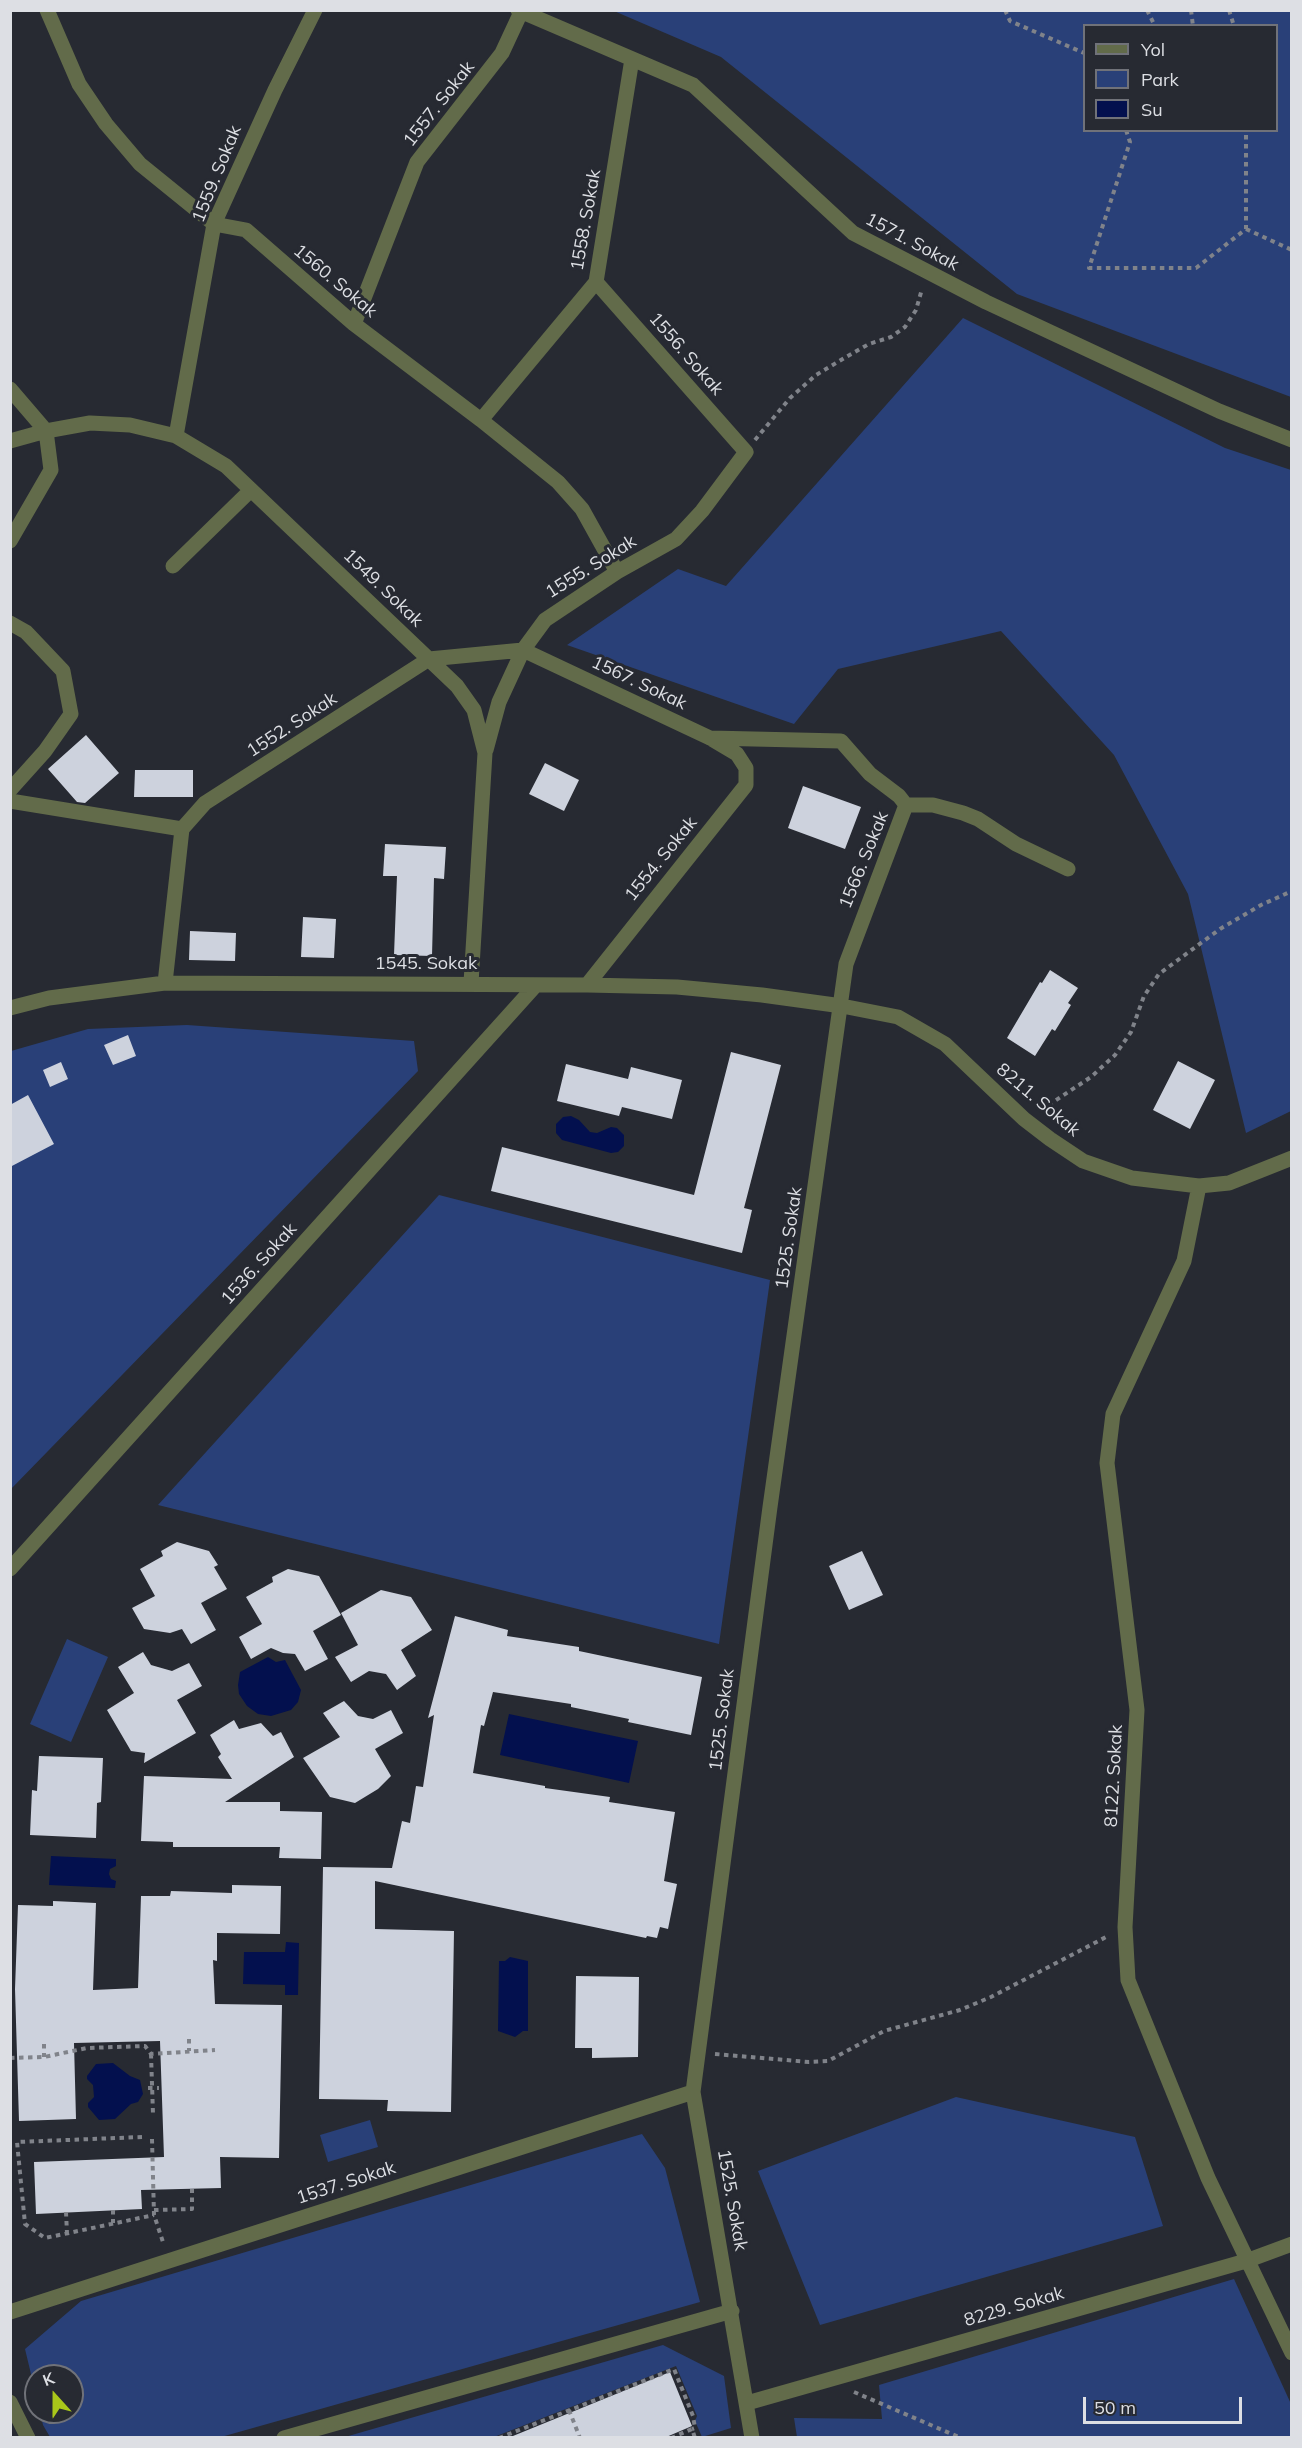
<!DOCTYPE html>
<style>
body{margin:0}
#map{position:relative;width:1302px;height:2448px;overflow:hidden;background:#272a32;font-family:Mulish,sans-serif}
canvas{display:block}
.frame{position:absolute;inset:0;border:12px solid #dddfe4;pointer-events:none}
.legend{position:absolute;left:1083px;top:24px;width:195px;height:108px;box-sizing:border-box;background:#272a32;border:2px solid #707279;margin:0;padding:8px 10px;list-style:none;font-size:18px;color:#dddfe4}
.legend li{display:flex;align-items:center;gap:12px;height:30px}
.legend b{width:30px;border:2px solid #707279}
.north{position:absolute;left:24px;top:2364px;width:60px;height:60px;box-sizing:border-box;background:#272a32;border:2px solid #707279;border-radius:50%;rotate:339deg;font-size:16px;font-weight:700;line-height:24px;text-align:center;color:#dddfe4}
.north::after{content:'';display:block;margin:auto;width:21px;height:27px;background:#a9c71a;clip-path:polygon(50% 0,100% 100%,50% 72%,0 100%)}
.scale{position:absolute;left:1083px;top:2397px;width:159px;height:27px;box-sizing:border-box;border:3px solid #dddfe4;border-top:0;padding-left:8px;font-size:18px;line-height:21px;white-space:nowrap;color:#dddfe4;-webkit-text-stroke:4px #272a32;paint-order:stroke}
</style>
<div id="map">
<canvas width="1302" height="2448"></canvas>
<div class="frame"></div>
<ul class="legend">
<li><b style="height:8px;background:#626b4a"></b>Yol</li>
<li><b style="height:16px;background:#294078"></b>Park</li>
<li><b style="height:16px;background:#03104e"></b>Su</li>
</ul>
<div class="north">K</div>
<div class="scale">50 m</div>
</div>
<script>
const context = document.querySelector('canvas').getContext('2d');
context.lineJoin = 'round';
function fill(path, color) { context.fillStyle = color; context.fill(path, 'evenodd'); }
const shape = rows => new Path2D(rows.map(r => 'M' + r).join(''));
function strokePath(path, color, width, dash) { context.strokeStyle = color; context.lineWidth = width; context.lineCap = dash ? 'butt' : 'round'; context.setLineDash(dash || []); context.stroke(path); }
function drawText(font, color, halo, rows, align = 'center') {
  context.font = font + ' Mulish,sans-serif'; context.lineWidth = 6; context.setLineDash([]); context.textBaseline = 'middle'; context.strokeStyle = halo; context.fillStyle = color; for (const [text, x, y, turn = 0] of rows) {
    context.save(); context.translate(x, y); context.rotate((+turn || 0) * Math.PI / 180); context.textAlign = isNaN(turn) ? turn : align; if (halo) context.strokeText(text, 0, 0); context.fillText(text, 0, 0); context.restore();
  }
}
fill(shape([
 [614,11,1291,11,1291,397,1017,294,721,57],
 [1084,26,1276,26,1276,130,1084,130],
 [963,318,1225,448,1291,470,1291,1111,1246,1133,1188,894,1114,755,1001,631,838,669,794,724,567,645,678,569,726,586],
 [187,1025,414,1041,418,1071,11,1489,11,1051,88,1029],
 [439,1195,770,1280,719,1644,158,1505],
 [67,1639,108,1657,71,1742,30,1724],
 [956,2097,1135,2137,1163,2226,820,2325,758,2171],
 [370,2120,378,2147,328,2162,320,2135],
 [642,2134,665,2168,700,2302,221,2437,50,2437,43,2425,40,2412,72,2412,72,2376,36,2376,36,2395,25,2349,81,2301],
 [1234,2279,1291,2404,1291,2437,797,2437,794,2418,882,2419,879,2385],
 [663,2345,724,2376,731,2428,702,2437,695,2421,697,2416,676,2366,494,2437,345,2437]
]), '#294078');
fill(shape([
 [571,1116,579,1120,590,1132,597,1133,611,1127,617,1128,624,1135,624,1146,618,1152,611,1153,562,1140,556,1133,556,1124,563,1117],
 [268,1657,276,1662,285,1660,301,1690,298,1702,291,1710,271,1716,258,1714,247,1706,239,1694,238,1685,240,1672],
 [509,1714,638,1741,629,1783,500,1755],
 [51,1856,116,1859,116,1866,110,1869,109,1874,111,1879,116,1881,115,1888,49,1885],
 [286,1942,299,1943,298,1995,285,1995,285,1985,243,1984,244,1952,285,1952],
 [510,1957,528,1961,528,2031,523,2031,515,2037,498,2031,499,1961,505,1961],
 [113,2063,130,2076,140,2080,143,2094,138,2102,131,2104,115,2119,99,2120,88,2107,88,2103,94,2097,93,2085,87,2079,87,2076,96,2064]
]), '#03104e');
fill(shape([
 [86,735,119,773,85,803,77,802,48,769],
 [545,763,579,780,564,811,529,794],
 [135,770,193,770,193,797,134,797],
 [803,786,861,807,845,849,788,828],
 [385,844,446,847,444,879,434,878,432,956,394,955,397,876,383,876],
 [303,917,336,919,334,958,301,957],
 [190,931,236,933,235,961,189,960],
 [1050,970,1078,988,1068,1003,1071,1005,1055,1031,1052,1029,1035,1056,1007,1038,1040,982,1042,983],
 [128,1035,136,1056,113,1065,104,1045],
 [731,1052,781,1065,744,1208,752,1210,742,1253,491,1191,502,1147,694,1195],
 [1178,1061,1215,1080,1190,1129,1153,1110],
 [61,1062,68,1079,50,1087,43,1070],
 [566,1064,628,1079,631,1067,682,1080,672,1119,622,1107,619,1116,557,1101],
 [28,1095,54,1144,10,1167,10,1105],
 [177,1542,209,1551,218,1565,214,1567,227,1589,201,1603,216,1630,191,1644,182,1629,170,1633,144,1629,132,1608,155,1596,140,1569,163,1556,161,1551],
 [862,1551,883,1595,849,1610,829,1566],
 [288,1569,319,1576,341,1615,313,1631,328,1659,305,1671,295,1654,283,1653,271,1648,251,1659,239,1637,262,1624,246,1597,273,1582,272,1577],
 [381,1590,411,1597,432,1630,401,1650,416,1676,397,1690,386,1674,369,1671,351,1682,335,1657,358,1645,341,1613],
 [455,1616,508,1630,507,1636,579,1647,579,1651,702,1677,691,1735,628,1722,629,1719,571,1707,571,1704,493,1692,484,1726,481,1725,473,1773,545,1786,545,1788,610,1797,609,1802,675,1812,664,1881,677,1884,668,1929,660,1927,657,1938,647,1936,646,1938,375,1881,375,1929,454,1931,451,2112,387,2111,388,2100,319,2099,323,1867,392,1868,402,1821,410,1823,416,1786,423,1787,434,1715,428,1718],
 [143,1652,151,1665,172,1671,189,1663,202,1686,177,1700,196,1733,144,1763,145,1753,131,1751,107,1710,134,1693,118,1667],
 [344,1701,358,1716,373,1719,391,1710,403,1733,375,1749,391,1776,378,1789,355,1803,330,1797,303,1758,340,1737,323,1713],
 [234,1720,239,1729,261,1723,273,1736,281,1732,294,1757,225,1802,280,1802,280,1811,322,1812,321,1859,279,1858,280,1847,173,1847,173,1842,141,1841,144,1776,232,1779,218,1757,221,1754,210,1735],
 [39,1756,103,1758,101,1802,97,1803,96,1838,30,1835,32,1790,37,1791],
 [232,1885,281,1886,280,1934,217,1933,217,1961,213,1960,215,2004,282,2005,279,2158,220,2157,221,2188,141,2190,142,2209,36,2214,34,2162,164,2157,160,2041,74,2043,76,2119,19,2121,15,1989,18,1905,53,1906,53,1901,96,1903,93,1990,138,1988,141,1896,170,1896,171,1891,232,1893],
 [576,1976,639,1977,638,2057,592,2058,592,2048,575,2048],
 [670,2372,692,2426,664,2438,508,2438]
]), '#cdd2dd');
strokePath(shape([
 [1005,10,1010,21,1084,53],
 [1147,10,1155,26],
 [1191,10,1193,26],
 [1229,10,1234,26],
 [1126,130,1130,142,1089,268,1196,268,1246,229,1246,130],
 [1246,229,1292,250],
 [755,440,790,398,816,375,846,357,869,344,891,337,905,327,916,310,922,289],
 [1041,1110,1091,1077,1115,1055,1131,1032,1144,996,1159,974,1220,929,1261,905,1292,891],
 [189,2039,189,2051],
 [44,2044,44,2057],
 [151,2054,153,2114],
 [715,2054,809,2062,828,2061,884,2031,960,2010,991,1997,1108,1936],
 [10,2058,44,2057,87,2048,145,2046,151,2054,215,2050],
 [148,2088,159,2088],
 [142,2137,17,2142,25,2224,45,2238,154,2215],
 [152,2139,154,2215,164,2245],
 [113,2210,113,2223],
 [154,2210,192,2209,192,2189],
 [66,2212,67,2233],
 [854,2392,961,2438],
 [569,2410,580,2438],
 [499,2438,674,2369,693,2416,695,2428,692,2429],
 [671,2438,692,2429,695,2438]
]), '#80838a', 4, [4.5, 4.5]);
strokePath(shape([
 [47,10,79,84,106,124,140,164,214,224,246,230,354,324,481,420,558,482,582,509,617,572],
 [518,10,693,85,853,233,986,302,1219,411,1292,440],
 [354,324,417,162,502,53,522,10],
 [10,389,46,431,51,470,10,541],
 [481,420,596,282,632,59],
 [176,436,214,224,275,90,315,10],
 [10,441,46,431,90,423,130,425,176,436,226,466,457,686,474,710,485,753,471,983],
 [173,566,251,490],
 [10,623,26,632,63,671,71,714,45,751,10,790],
 [710,738,841,741,870,774,899,796,906,805,846,964,770,1507,693,2092,752,2438],
 [486,750,499,702,523,650,710,738,737,754,746,768,746,785,587,985],
 [10,801,182,829,165,983],
 [906,805,933,805,963,813,978,819,1016,844,1068,869],
 [182,829,205,803,429,659,523,650,545,620,617,572,676,539,702,511,746,452,596,282],
 [10,1008,49,998,165,983,587,985,677,987,762,995,842,1006,898,1017,945,1044,1024,1119,1050,1139,1083,1161,1132,1178,1199,1186,1229,1183,1292,1158],
 [1199,1186,1184,1261,1113,1414,1107,1463,1137,1710,1125,1927,1128,1980,1208,2178,1292,2353],
 [10,1569,536,985],
 [10,2312,693,2092],
 [10,2402,28,2438],
 [747,2403,1246,2261,1292,2244],
 [284,2438,732,2311]
]), '#626b4a', 15);
drawText('18px', '#dddfe4', '#272a32', [
 ["1557. Sokak",439,104,-52],
 ["1559. Sokak",217,174,-68],
 ["1558. Sokak",586,220,-80],
 ["1571. Sokak",912,242,28],
 ["1560. Sokak",335,281,40],
 ["1556. Sokak",686,354,49],
 ["1555. Sokak",591,567,-32],
 ["1549. Sokak",383,588,44],
 ["1567. Sokak",639,683,25],
 ["1552. Sokak",292,725,-33],
 ["1554. Sokak",661,859,-51],
 ["1566. Sokak",864,860,-68],
 ["1545. Sokak",426,964],
 ["8211. Sokak",1038,1100,40],
 ["1525. Sokak",789,1238,-82],
 ["1536. Sokak",259,1264,-48],
 ["1525. Sokak",722,1720,-83],
 ["8122. Sokak",1114,1776,-87],
 ["1537. Sokak",346,2183,-18],
 ["1525. Sokak",732,2200,80],
 ["8229. Sokak",1014,2307,-16]
]);
</script>
